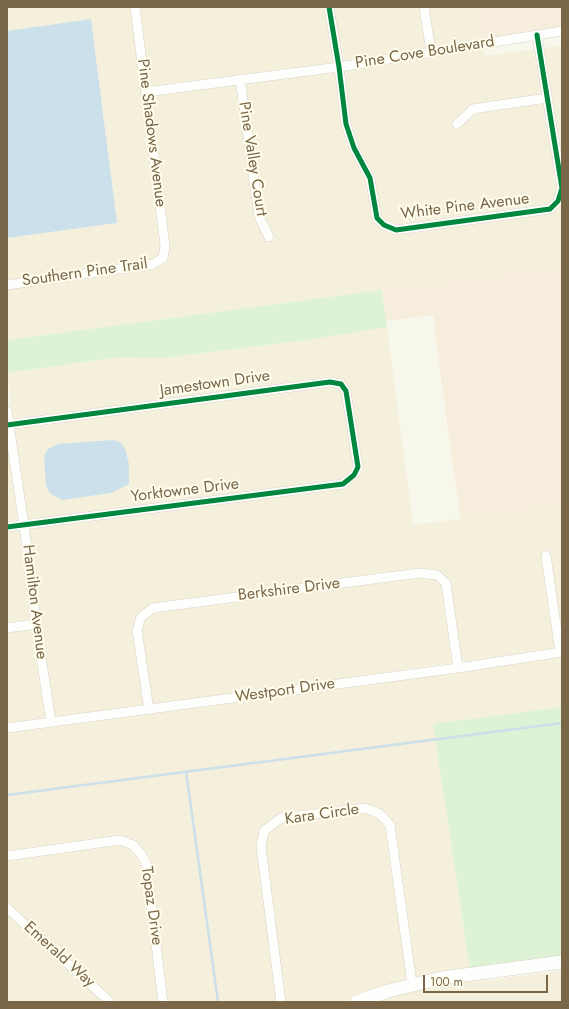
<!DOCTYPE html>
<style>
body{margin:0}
#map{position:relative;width:569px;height:1009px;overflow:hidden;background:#f8f7ec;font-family:Jost,sans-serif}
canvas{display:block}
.frame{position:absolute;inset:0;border:8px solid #7a6748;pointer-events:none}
.scale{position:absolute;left:423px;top:975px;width:125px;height:18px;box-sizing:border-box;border:2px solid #7a6748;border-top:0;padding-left:5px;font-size:12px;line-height:14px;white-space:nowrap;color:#7a6748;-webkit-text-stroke:3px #fffdee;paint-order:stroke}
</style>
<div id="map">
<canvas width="569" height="1009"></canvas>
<div class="frame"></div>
<div class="scale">100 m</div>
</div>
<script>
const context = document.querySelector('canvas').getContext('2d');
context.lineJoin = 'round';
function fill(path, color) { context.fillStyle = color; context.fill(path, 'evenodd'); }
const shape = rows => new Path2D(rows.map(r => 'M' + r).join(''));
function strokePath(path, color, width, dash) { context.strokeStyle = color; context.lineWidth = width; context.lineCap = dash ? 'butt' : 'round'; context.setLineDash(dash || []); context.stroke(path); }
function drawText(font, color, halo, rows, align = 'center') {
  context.font = font + ' Jost,sans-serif'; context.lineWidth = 4; context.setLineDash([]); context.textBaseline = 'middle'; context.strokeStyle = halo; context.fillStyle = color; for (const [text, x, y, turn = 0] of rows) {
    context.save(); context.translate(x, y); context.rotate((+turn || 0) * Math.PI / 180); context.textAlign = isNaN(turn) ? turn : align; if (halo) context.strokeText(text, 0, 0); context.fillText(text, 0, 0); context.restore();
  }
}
fill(shape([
 [7,7,131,7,161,246,159,255,151,260,7,280,7,238,117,223,91,19,7,31],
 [139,7,324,7,334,63,150,86],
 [333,7,420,7,426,48,342,61],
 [429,7,477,7,482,39,434,46],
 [562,45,562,164,544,48],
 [483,48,485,56,535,49,542,94,472,105,451,123,457,131,475,114,543,104,557,187,554,199,548,204,396,225,387,221,381,216,374,176,358,146,350,122,344,71],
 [335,72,366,180,375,222,383,230,396,235,551,214,561,205,562,202,562,266,7,340,7,289,154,269,163,263,166,264,168,260,167,257,169,246,151,96,236,84,255,217,268,243,275,239,263,215,245,83],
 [387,327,413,525,562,506,562,635,550,550,542,551,555,648,462,662,448,580,437,570,418,568,152,604,138,613,133,629,144,705,54,717,40,623,29,529,344,489,357,479,360,472,363,471,363,466,361,464,350,390,342,379,330,377,13,419,7,373,119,357,164,358,300,341],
 [330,387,339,388,342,393,353,466,351,471,341,479,27,520,14,429],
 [7,441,19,521,7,522],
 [20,530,31,620,7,623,7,532],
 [419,578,436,579,442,585,453,663,152,704,142,631,144,620,154,613],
 [32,629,46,718,7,723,7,633],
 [562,657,562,707,433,724,470,969,416,978,394,824,383,811,366,803,280,813,262,827,277,1002,167,1002,167,999,150,862,144,851,135,840,120,835,7,851,7,733,455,673],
 [365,813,378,818,385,827,407,980,342,1002,285,1002,265,847,268,834,283,823],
 [120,845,131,849,138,857,142,864,159,999,158,1002,117,1002,7,902,7,861],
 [7,914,103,1002,7,1002],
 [562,971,562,1002,369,1002,389,995,472,978,472,982]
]), '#f4f0dc');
fill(shape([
 [477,7,562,7,562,26,482,39],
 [562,266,562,506,461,519,452,461,433,315,386,321,382,290]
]), '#f7eddc');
fill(shape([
 [382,290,387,327,300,341,164,358,119,357,7,373,7,340],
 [562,707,562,958,470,969,433,724]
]), '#def2d5');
fill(shape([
 [91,19,117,223,7,238,7,31],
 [113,440,120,442,125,449,129,464,129,484,111,493,62,500,51,494,46,486,44,456,48,449,58,444]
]), '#cce0eb');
strokePath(shape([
 [186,771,218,1002],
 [7,795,562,723]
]), '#cce0eb', 2.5);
const street = shape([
 [329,7,339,67,346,124,354,148,370,178,377,218,384,225,396,230,550,209,558,201,562,188,537,35],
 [424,7,431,52],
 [240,79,259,216,269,237],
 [146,92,339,67,562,31],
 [457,124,473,109,547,98],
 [7,285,153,264,163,258,165,246,135,7],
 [7,411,24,525,36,624,51,722],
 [7,425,330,382,341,384,346,391,358,467,354,475,343,484,7,527],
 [546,556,560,652],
 [7,628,36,624],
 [149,710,137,630,141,617,153,608,419,573,437,575,446,583,458,668],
 [7,728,458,668,562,652],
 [7,856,120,840,133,845,141,854,146,863,163,1002],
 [7,908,110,1002],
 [281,1002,261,847,264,831,281,818,365,808,380,814,390,825,412,984]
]);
const secondary = shape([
 [356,1002,388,991,442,978,562,962]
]);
strokePath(street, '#d8d4ca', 10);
strokePath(secondary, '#d6d3c6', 14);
strokePath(street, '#fefefc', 9);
strokePath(secondary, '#fefefc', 13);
strokePath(shape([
 [329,7,339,67,346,124,354,148,370,178,377,218,384,225,396,230,550,209,558,201,562,188,537,35],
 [7,425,330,382,341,384,346,391,358,467,354,475,343,484,7,527]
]), '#00873e', 5);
drawText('16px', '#7a6748', '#fffdee', [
 ["Pine Cove Boulevard",425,53,-9],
 ["Pine Shadows Avenue",151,133,83],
 ["Pine Valley Court",252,159,81],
 ["White Pine Avenue",465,207,-7],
 ["Southern Pine Trail",85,273,-8],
 ["Jamestown Drive",215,384,-8],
 ["Yorktowne Drive",185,491,-7],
 ["Berkshire Drive",289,590,-7],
 ["Hamilton Avenue",34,602,83],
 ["Westport Drive",285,691,-8],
 ["Kara Circle",322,815,-8],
 ["Topaz Drive",151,906,82],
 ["Emerald Way",59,955,42]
]);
</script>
